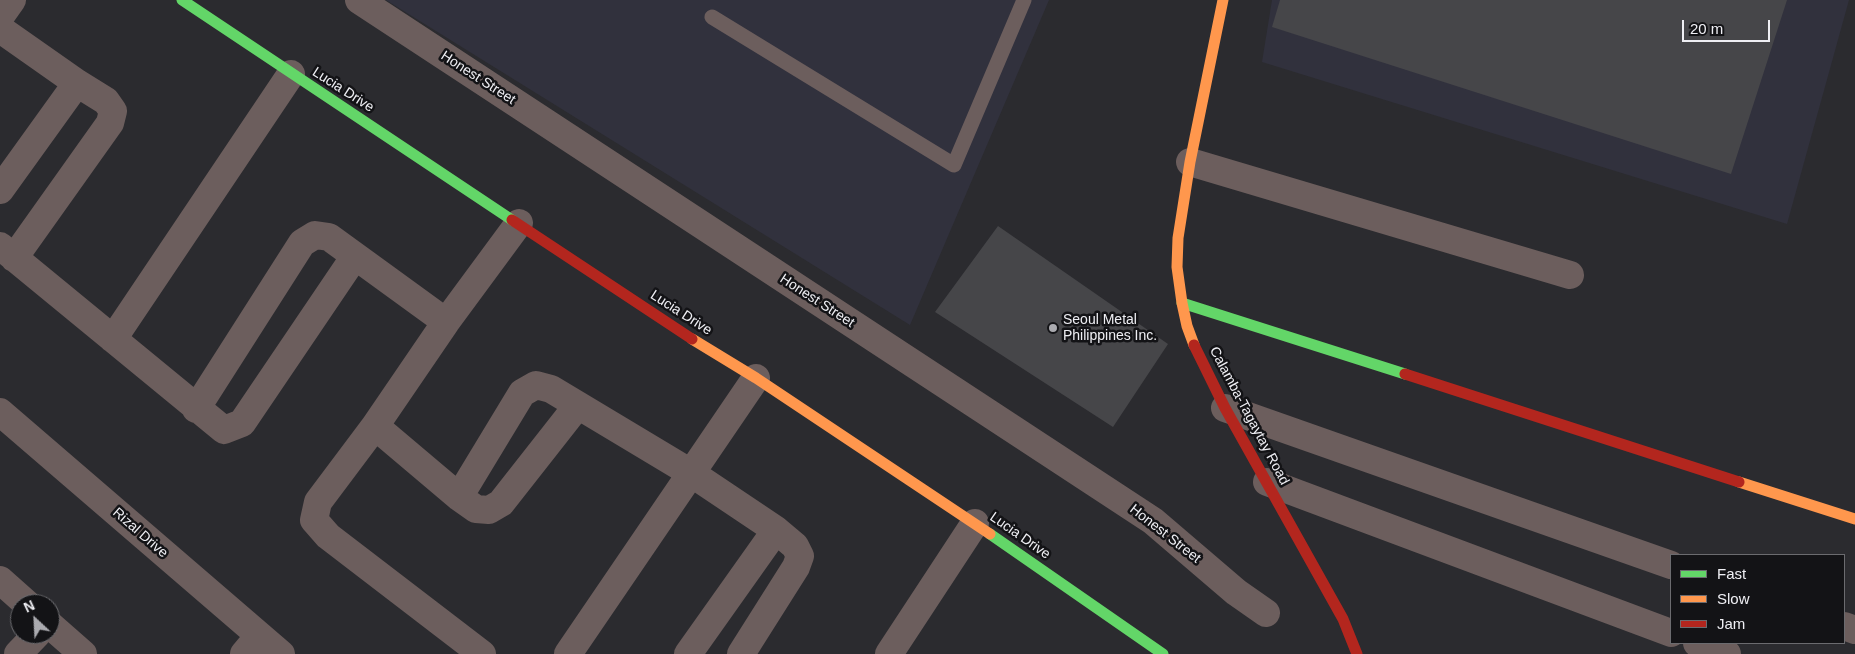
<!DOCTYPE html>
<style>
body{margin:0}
#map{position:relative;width:1855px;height:654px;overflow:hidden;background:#2b2b2f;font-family:Helvetica,sans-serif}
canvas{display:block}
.legend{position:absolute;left:1670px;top:554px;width:175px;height:90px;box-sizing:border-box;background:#131316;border:1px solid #6b6b6f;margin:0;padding:6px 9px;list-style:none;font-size:15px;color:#efeff4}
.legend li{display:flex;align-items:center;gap:10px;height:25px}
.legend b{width:25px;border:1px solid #6b6b6f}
.north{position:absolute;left:10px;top:594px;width:50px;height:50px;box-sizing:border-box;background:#131316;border:1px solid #6b6b6f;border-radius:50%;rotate:335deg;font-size:14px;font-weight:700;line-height:20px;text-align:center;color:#efeff4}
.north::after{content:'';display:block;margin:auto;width:18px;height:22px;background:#aaaaaf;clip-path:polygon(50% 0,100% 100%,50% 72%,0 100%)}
.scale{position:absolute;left:1682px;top:20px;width:88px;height:22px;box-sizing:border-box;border:2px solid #efeff4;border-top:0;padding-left:6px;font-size:15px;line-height:18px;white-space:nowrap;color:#efeff4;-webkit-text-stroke:4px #131316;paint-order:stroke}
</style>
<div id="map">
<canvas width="1855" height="654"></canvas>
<ul class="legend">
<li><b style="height:6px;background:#63d668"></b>Fast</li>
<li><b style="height:6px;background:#ff974d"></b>Slow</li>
<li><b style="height:6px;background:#b3261e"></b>Jam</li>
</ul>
<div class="north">N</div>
<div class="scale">20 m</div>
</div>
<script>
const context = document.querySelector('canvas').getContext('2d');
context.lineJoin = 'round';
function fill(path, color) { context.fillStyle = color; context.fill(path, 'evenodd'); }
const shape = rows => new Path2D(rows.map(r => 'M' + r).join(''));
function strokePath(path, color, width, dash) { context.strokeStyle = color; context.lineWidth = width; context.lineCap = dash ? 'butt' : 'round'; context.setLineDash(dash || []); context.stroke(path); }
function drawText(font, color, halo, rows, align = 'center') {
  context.font = font + ' Helvetica,sans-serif'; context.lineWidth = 5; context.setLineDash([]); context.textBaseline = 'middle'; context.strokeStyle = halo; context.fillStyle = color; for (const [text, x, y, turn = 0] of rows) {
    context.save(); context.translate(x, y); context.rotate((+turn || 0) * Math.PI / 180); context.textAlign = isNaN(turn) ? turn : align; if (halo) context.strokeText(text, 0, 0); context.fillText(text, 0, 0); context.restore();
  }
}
fill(shape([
 [386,0,1049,0,910,325],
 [1272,0,1849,0,1787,224,1262,62]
]), '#31313d');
fill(shape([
 [1280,0,1787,0,1731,174,1272,27],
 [998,226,1168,344,1113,427,935,312]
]), '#464649');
strokePath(shape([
 [712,17,954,165,1024,0]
]), '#6c5e5d', 15);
strokePath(shape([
 [359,0,1153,521,1236,592,1266,613],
 [0,17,12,0],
 [0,29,77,83,106,101,113,111,110,123,14,258],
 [1190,162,1570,275],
 [0,190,77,83],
 [0,246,224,430,242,423,355,256],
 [113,339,291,74],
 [1225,408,1671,565],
 [196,409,302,243,315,235,329,237,446,322],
 [0,412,281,654],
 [375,426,459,497,476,509,489,510,501,503,578,405],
 [1267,482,1671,633],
 [459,497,522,393,536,385,551,389,691,473,776,530,795,546,800,556,796,567,741,654],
 [0,580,27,604],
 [50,625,83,654],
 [1844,626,1855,630],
 [1697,643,1727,654],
 [18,654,37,634],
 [244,654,259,636],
 [482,654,328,536,314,520,318,502,375,426,446,322,519,223],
 [568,654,756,378],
 [688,654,776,530],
 [889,654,975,523]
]), '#6c5e5d', 28);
strokePath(shape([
 [182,0,512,220],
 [1182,303,1405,374],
 [990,534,1163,654]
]), '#63d668', 11);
strokePath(shape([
 [692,339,756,378,990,534],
 [1194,345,1187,326,1182,303,1177,267,1178,238,1190,162,1223,0],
 [1739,482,1855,519]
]), '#ff974d', 11);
strokePath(shape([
 [512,220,692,339],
 [1194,345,1225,408,1343,619,1357,654],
 [1405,374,1739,482]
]), '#b3261e', 11);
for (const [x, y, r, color] of [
 [1053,328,5,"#aaaaaf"]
]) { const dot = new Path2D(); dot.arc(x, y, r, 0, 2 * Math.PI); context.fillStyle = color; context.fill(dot); strokePath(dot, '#131316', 2); }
drawText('14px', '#efeff4', '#131316', [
 ["Honest Street",478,78,33],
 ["Lucia Drive",343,90,33],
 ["Honest Street",817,301,33],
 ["Lucia Drive",681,313,33],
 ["Calamba-Tagaytay Road",1249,416,62],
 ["Rizal Drive",140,533,41],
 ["Honest Street",1165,534,38],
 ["Lucia Drive",1020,536,35]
]);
drawText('14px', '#efeff4', '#131316', [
 ["Seoul Metal",1063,320],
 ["Philippines Inc.",1063,336]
], 'left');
</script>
